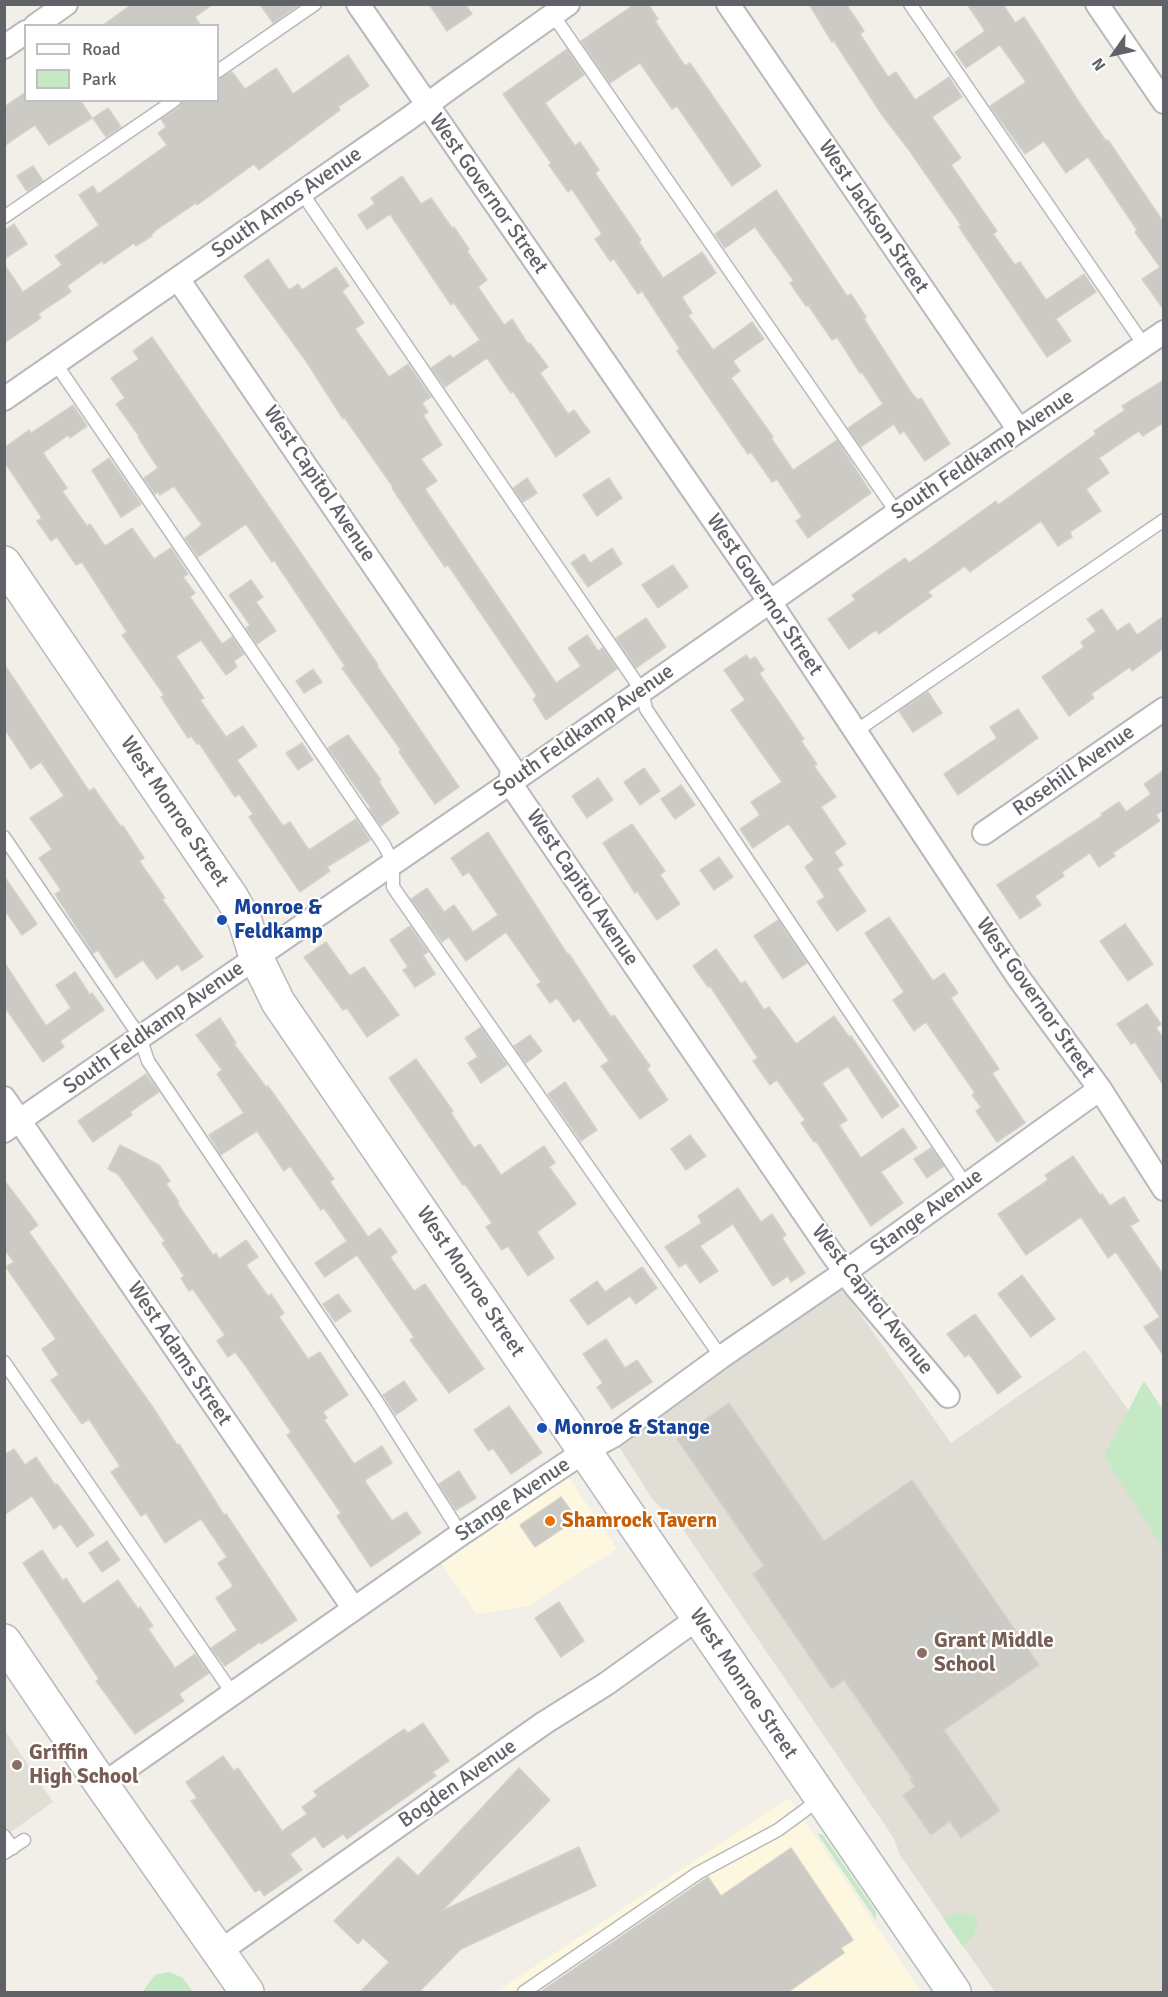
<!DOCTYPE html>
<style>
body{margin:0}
#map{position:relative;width:1168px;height:1997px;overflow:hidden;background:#f1efe8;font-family:Signika,sans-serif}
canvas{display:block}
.frame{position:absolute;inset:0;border:6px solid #5f6368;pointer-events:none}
.legend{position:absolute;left:24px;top:24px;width:195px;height:78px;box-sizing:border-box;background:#fff;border:2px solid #bfc1c3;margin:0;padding:8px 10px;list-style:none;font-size:18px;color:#5f6368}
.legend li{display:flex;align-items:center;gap:12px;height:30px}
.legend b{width:30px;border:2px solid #bfc1c3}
.north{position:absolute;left:1084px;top:24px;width:60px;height:60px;-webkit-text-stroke:4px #fff;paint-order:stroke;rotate:236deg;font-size:16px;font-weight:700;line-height:24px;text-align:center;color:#5f6368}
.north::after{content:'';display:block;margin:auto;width:21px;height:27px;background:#5f6368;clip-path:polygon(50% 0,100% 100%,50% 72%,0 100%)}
</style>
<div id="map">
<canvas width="1168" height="1997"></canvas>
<div class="frame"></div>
<ul class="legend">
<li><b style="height:8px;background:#fff"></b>Road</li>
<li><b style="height:16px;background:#c5e8c5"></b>Park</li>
</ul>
<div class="north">N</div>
</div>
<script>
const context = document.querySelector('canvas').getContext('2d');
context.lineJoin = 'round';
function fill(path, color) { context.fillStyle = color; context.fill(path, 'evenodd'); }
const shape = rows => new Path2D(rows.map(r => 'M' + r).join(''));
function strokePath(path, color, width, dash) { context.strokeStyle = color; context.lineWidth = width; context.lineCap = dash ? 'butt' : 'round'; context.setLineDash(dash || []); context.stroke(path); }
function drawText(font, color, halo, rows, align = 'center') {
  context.font = font + ' Signika,sans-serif'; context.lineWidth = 4.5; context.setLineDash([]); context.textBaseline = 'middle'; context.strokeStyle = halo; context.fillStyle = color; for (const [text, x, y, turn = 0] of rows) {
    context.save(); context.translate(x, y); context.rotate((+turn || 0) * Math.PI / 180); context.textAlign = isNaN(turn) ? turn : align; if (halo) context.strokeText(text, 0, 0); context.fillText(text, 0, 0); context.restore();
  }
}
fill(shape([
 [567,1475,617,1549,528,1606,477,1614,439,1561],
 [789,1798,921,1992,496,1992]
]), '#fef7e0');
fill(shape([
 [842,1288,951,1443,1085,1350,1127,1408,1163,1463,1163,1992,995,1992,900,1855,893,1837,682,1528,653,1500,616,1442],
 [4,1729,53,1802,5,1836,4,1836]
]), '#e1ded6');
fill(shape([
 [1144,1381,1163,1410,1163,1548,1104,1456],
 [817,1833,823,1835,876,1912,876,1920],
 [956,1913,973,1914,978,1922,973,1936,963,1947,943,1918],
 [169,1972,183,1978,193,1992,142,1992,155,1975]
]), '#c5e8c5');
const building = shape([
 [132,4,213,4,195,17,201,26,102,26,132,4],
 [260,4,300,4,273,23,260,4],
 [429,4,465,4,472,14,447,31,429,4],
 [635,4,648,4,658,19,655,21,685,66,690,63,761,166,732,186,677,106,672,109,640,63,610,83,581,41,635,4],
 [809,4,846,4,864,31,860,34,888,77,896,72,915,100,949,77,962,97,932,117,961,158,951,165,997,231,993,234,1015,265,1020,262,1046,300,1084,274,1096,292,1056,319,1071,341,1047,357,959,227,961,225,909,150,882,115,834,41,832,42,809,4],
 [967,4,1003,4,1015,23,1024,17,1081,105,1106,141,1108,140,1164,223,1164,310,1142,279,1160,267,1135,232,1137,230,1088,157,1066,173,1044,141,1025,154,990,106,1026,82,1000,45,966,68,955,52,985,31,967,4],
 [567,49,584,75,545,103,575,146,580,142,599,170,595,173,641,240,639,242,663,278,702,252,716,273,682,297,692,313,688,315,713,350,752,322,764,339,733,361,740,371,731,378,773,437,771,438,793,470,837,440,871,493,808,538,796,521,802,517,777,479,772,482,751,452,748,454,677,351,680,349,642,291,638,294,614,259,610,261,595,239,602,234,572,189,568,192,549,165,551,163,503,94,567,49],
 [348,55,369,86,338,107,340,110,259,170,254,164,197,205,196,203,156,230,151,235,152,236,136,246,134,243,104,264,102,261,67,286,71,292,38,314,41,318,4,343,4,264,23,292,62,265,55,256,99,225,79,195,93,186,98,194,167,145,158,133,166,127,161,119,180,107,183,100,218,100,218,79,232,72,245,89,276,68,293,94,348,55],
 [26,92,26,100,80,100,92,118,49,145,35,125,4,146,4,107,26,92],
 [108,108,121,127,106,137,93,118,108,108],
 [33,166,43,181,27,191,17,176,33,166],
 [402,176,421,204,431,198,452,228,454,227,469,249,467,251,487,280,478,287,504,325,512,319,528,344,530,343,548,367,540,373,568,414,574,410,590,432,556,457,513,391,511,393,487,358,445,387,431,368,450,355,453,358,480,340,454,303,451,305,390,214,367,229,358,215,375,204,371,198,402,176],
 [776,190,847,296,851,294,866,317,864,319,887,355,913,395,918,400,921,398,950,444,925,461,904,431,900,434,894,424,861,447,848,428,883,404,862,372,860,373,837,337,832,340,808,305,806,306,790,283,794,281,755,227,725,248,715,234,776,190],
 [14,224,27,244,4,259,4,231,14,224],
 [268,259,289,290,298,284,302,290,336,267,349,286,342,291,364,323,355,329,389,377,408,364,431,397,422,403,428,412,423,415,442,445,421,459,437,481,425,489,556,683,581,666,568,648,587,635,598,651,603,648,617,669,546,720,533,699,537,696,448,565,445,567,425,538,392,488,393,487,344,417,343,419,306,361,244,276,268,259],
 [152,337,378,665,377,666,459,787,435,804,399,752,401,750,342,668,345,666,274,560,272,562,246,524,198,557,185,538,202,525,174,486,160,495,158,492,155,494,144,478,158,468,138,437,139,436,116,404,125,398,111,378,139,359,133,351,152,337],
 [1164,380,1164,422,1143,436,1139,431,1099,458,1109,473,1086,489,1101,511,1070,532,1072,537,1058,546,1041,521,970,572,965,566,928,592,932,596,879,634,876,630,849,649,828,619,855,600,852,595,905,558,909,563,996,501,998,505,1096,434,1094,431,1125,410,1122,406,1164,380],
 [73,405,87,426,70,438,68,435,43,453,67,488,62,491,87,526,90,524,105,546,132,528,154,559,171,548,188,574,183,577,195,593,190,597,222,644,232,637,244,654,234,661,237,667,226,675,201,640,176,656,204,698,200,700,226,737,243,726,257,746,237,760,283,826,290,822,309,850,356,819,370,840,327,867,330,871,300,892,249,817,253,814,239,794,235,797,199,743,197,744,191,736,188,738,161,697,164,695,122,635,127,632,82,562,76,565,57,537,51,541,37,521,42,518,4,461,4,448,29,430,31,433,73,405],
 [109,458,141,504,121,517,92,470,109,458],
 [527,478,537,493,523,502,513,488,527,478],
 [609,478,622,498,597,516,583,495,609,478],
 [612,548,622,564,588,587,571,563,584,554,590,563,612,548],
 [673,565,688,587,658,608,642,585,673,565],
 [251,580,263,597,256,602,276,631,257,644,246,628,250,625,229,595,251,580],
 [1102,609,1117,631,1129,623,1137,635,1164,616,1164,648,1132,671,1130,667,1091,694,1094,698,1069,716,1042,677,1084,647,1081,642,1096,631,1087,619,1102,609],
 [646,618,666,647,636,668,616,638,646,618],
 [746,655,750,660,755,657,764,670,759,673,804,739,801,741,817,764,814,766,836,797,821,807,846,844,834,852,843,865,837,869,866,911,837,931,817,902,825,897,805,867,814,860,791,827,788,824,753,848,740,829,760,815,751,802,782,782,731,710,745,700,724,670,746,655],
 [4,664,89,791,94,788,121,827,123,826,144,858,139,861,165,898,162,899,203,957,182,971,178,964,157,979,143,960,116,978,98,950,93,953,55,894,61,890,39,858,52,849,30,818,64,796,41,762,31,769,4,728,4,664],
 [313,669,322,682,304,693,296,681,313,669],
 [928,692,942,713,913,732,899,711,928,692],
 [1018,709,1038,738,958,795,944,774,997,738,990,727,1018,709],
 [348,735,381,780,379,782,399,813,381,826,369,809,371,808,328,748,348,735],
 [302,743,313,760,298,770,286,753,302,743],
 [644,768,660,791,640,805,624,782,644,768],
 [1164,770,1164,812,1162,811,1156,815,1160,821,1113,853,1115,856,1099,867,1090,853,1062,872,1064,876,1035,896,1041,905,1020,919,997,885,1102,816,1101,814,1119,802,1126,812,1151,794,1144,784,1164,770],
 [598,778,613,800,587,818,572,796,598,778],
 [681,785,695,805,675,819,661,799,681,785],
 [632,824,665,871,660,875,680,904,657,920,637,891,635,893,603,843,632,824],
 [488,832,568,955,569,954,611,1017,614,1015,650,1066,647,1069,668,1100,640,1119,601,1066,609,1061,579,1018,574,1022,557,998,550,1003,537,985,541,982,506,932,466,961,449,937,442,942,411,899,427,888,444,912,454,905,473,932,498,915,469,872,463,876,451,858,488,832],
 [719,857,733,877,714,890,700,870,719,857],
 [4,876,37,924,22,935,4,909,4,876],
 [889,917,933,981,944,973,958,993,951,998,999,1069,992,1073,1025,1123,997,1142,976,1111,981,1107,972,1095,975,1093,926,1022,914,1031,893,1000,904,992,865,933,889,917],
 [778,920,807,963,783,979,754,936,778,920],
 [1125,924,1153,964,1128,981,1100,941,1125,924],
 [410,926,428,952,423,955,435,974,415,987,403,970,408,967,390,940,410,926],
 [326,942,350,976,364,967,399,1015,367,1037,347,1008,343,1010,304,957,326,942],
 [716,949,741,984,745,981,764,1010,769,1007,796,1044,834,1016,849,1037,851,1036,899,1106,882,1118,848,1066,822,1083,847,1120,839,1125,861,1158,903,1128,917,1148,881,1172,903,1203,871,1226,816,1141,814,1142,801,1123,805,1120,777,1080,770,1085,753,1061,758,1058,710,986,708,987,693,966,716,949],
 [4,962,46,1026,71,1008,56,985,75,972,90,995,92,993,104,1010,60,1041,64,1047,43,1062,4,1006,4,962],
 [1147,1004,1161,1024,1156,1028,1164,1039,1164,1086,1135,1042,1131,1044,1117,1024,1147,1004],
 [220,1018,236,1043,234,1044,266,1087,268,1086,334,1179,330,1182,368,1237,380,1228,397,1252,390,1257,414,1291,425,1284,484,1369,449,1393,410,1340,414,1337,357,1255,325,1277,315,1263,347,1241,324,1208,321,1210,290,1166,284,1171,257,1131,221,1155,209,1135,244,1113,217,1074,222,1070,196,1035,220,1018],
 [481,1027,507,1065,481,1083,468,1063,478,1057,465,1038,481,1027],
 [530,1035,542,1051,526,1063,514,1046,530,1035],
 [416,1059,453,1111,451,1113,474,1148,480,1144,501,1175,544,1146,555,1163,549,1167,576,1204,537,1232,554,1258,528,1276,508,1246,502,1250,486,1227,492,1223,465,1184,463,1185,389,1078,416,1059],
 [146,1074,159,1092,130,1112,132,1115,93,1142,78,1121,146,1074],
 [565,1082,597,1130,581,1141,548,1094,565,1082],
 [690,1135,706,1156,686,1170,671,1149,690,1135],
 [120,1145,159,1165,170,1181,166,1184,179,1202,177,1203,213,1255,216,1253,219,1259,246,1240,258,1257,246,1265,268,1296,271,1294,284,1313,279,1317,308,1359,320,1352,348,1395,323,1412,327,1418,324,1420,354,1464,382,1446,392,1463,365,1480,366,1483,392,1521,406,1512,421,1533,371,1567,337,1516,341,1513,287,1435,291,1432,245,1365,235,1352,228,1357,217,1341,225,1335,193,1289,189,1291,181,1278,184,1276,162,1243,165,1241,118,1174,108,1169,120,1145],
 [931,1148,944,1166,927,1178,914,1159,931,1148],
 [1073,1156,1100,1195,1102,1194,1110,1206,1124,1197,1139,1221,1130,1226,1164,1276,1164,1356,1144,1327,1160,1317,1116,1252,1108,1258,1081,1217,1026,1255,998,1214,1048,1180,1045,1175,1073,1156],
 [4,1180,38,1225,29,1232,154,1409,177,1445,179,1444,224,1515,226,1514,297,1620,261,1644,260,1642,225,1666,211,1648,237,1630,216,1598,233,1586,218,1563,227,1557,201,1519,165,1543,146,1513,141,1516,111,1472,120,1466,89,1419,82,1424,51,1380,59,1375,42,1349,56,1339,6,1267,14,1262,4,1249,4,1180],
 [738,1188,761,1222,772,1214,786,1235,782,1238,805,1273,791,1282,788,1276,773,1286,733,1224,700,1246,718,1271,700,1283,686,1263,679,1267,665,1247,702,1223,698,1216,738,1188],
 [642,1267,657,1288,636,1304,630,1296,588,1325,570,1300,597,1281,605,1292,642,1267],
 [1022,1275,1055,1319,1031,1337,998,1294,1022,1275],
 [338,1294,351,1311,335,1322,323,1304,338,1294],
 [975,1314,1021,1377,998,1394,969,1354,965,1357,947,1334,975,1314],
 [606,1339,625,1368,637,1360,652,1382,612,1409,597,1387,603,1383,583,1354,606,1339],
 [404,1381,417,1400,396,1415,383,1395,404,1381],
 [729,1403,824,1541,912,1480,1039,1665,944,1730,1000,1811,961,1838,950,1821,931,1835,903,1795,915,1787,910,1779,912,1778,844,1680,832,1689,753,1574,764,1566,677,1439,729,1403],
 [509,1406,542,1453,511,1474,493,1448,489,1451,474,1430,509,1406],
 [14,1449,25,1465,36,1457,55,1485,57,1484,94,1535,77,1547,61,1524,54,1529,32,1496,4,1515,4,1455,14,1449],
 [459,1471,476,1498,456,1510,439,1484,459,1471],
 [561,1497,577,1519,535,1547,520,1525,561,1497],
 [107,1541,120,1560,102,1572,89,1553,107,1541],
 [42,1550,63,1581,66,1578,83,1604,118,1580,138,1609,140,1607,153,1626,148,1629,175,1668,195,1654,209,1673,179,1694,184,1701,135,1734,96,1681,99,1679,23,1563,42,1550],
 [559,1602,584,1641,561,1657,535,1618,559,1602],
 [423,1723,449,1761,433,1772,436,1776,347,1839,343,1834,323,1848,315,1836,290,1854,302,1870,264,1896,260,1889,255,1892,191,1801,197,1798,186,1782,223,1756,234,1771,238,1768,282,1831,307,1814,302,1807,317,1796,314,1791,404,1729,408,1733,423,1723],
 [519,1768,550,1800,442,1911,579,1847,596,1886,461,1949,419,1992,360,1992,389,1962,363,1938,358,1944,334,1921,398,1857,418,1876,519,1768],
 [791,1848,853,1940,841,1948,844,1953,788,1992,540,1992,708,1877,721,1896,791,1848]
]);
fill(building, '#cccac5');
strokePath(building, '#d6d1c6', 1.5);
const lane = shape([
 [910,4,1144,345],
 [553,15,897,513],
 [218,71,315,4],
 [302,193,642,691,646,709,966,1185],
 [4,217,175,100],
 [56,364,384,845,393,863,393,887,721,1357],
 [856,731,1164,520],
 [4,837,140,1037,148,1061,376,1400,461,1534],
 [4,1362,233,1694],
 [4,1836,13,1848],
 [4,1853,24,1840],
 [524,1992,698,1873,778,1830,820,1799]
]);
const street = shape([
 [358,4,770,602,1018,977,1100,1089,1164,1189],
 [728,4,1019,430],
 [1097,4,1164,102],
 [35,26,66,4],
 [4,47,26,32],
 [178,279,509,764,512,769,510,783,830,1251,856,1287,948,1396],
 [4,399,408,119,447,90,568,4],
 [984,833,1164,709],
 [4,1098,354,1609],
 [4,1131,536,765,897,513,1164,332],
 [102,1785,461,1534,585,1451,613,1436,721,1357,845,1272,1100,1089],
 [219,1952,544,1723,606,1684,698,1618]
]);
const secondary = shape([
 [4,563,232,898,245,921,256,957,278,1002,954,1992],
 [4,1641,102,1785,247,1992]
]);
strokePath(lane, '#b5b8bc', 15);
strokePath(street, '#b5b8bc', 26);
strokePath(secondary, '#b6babf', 36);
strokePath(lane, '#fff', 12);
strokePath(street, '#fff', 22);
strokePath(secondary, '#fff', 33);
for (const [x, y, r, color] of [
 [222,920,6,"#1a4fb4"],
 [542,1428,6,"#1a4fb4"],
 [550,1521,6,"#e8710a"],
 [922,1653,6,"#8d6e63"],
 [17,1765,6,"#8d6e63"]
]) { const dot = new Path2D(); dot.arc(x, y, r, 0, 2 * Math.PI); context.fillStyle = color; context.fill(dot); strokePath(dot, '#fff', 2); }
drawText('21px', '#5f6368', '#fff', [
 ["West Governor Street",488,194,55],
 ["South Amos Avenue",287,203,-35],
 ["West Jackson Street",873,217,56],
 ["South Feldkamp Avenue",983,455,-34],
 ["West Capitol Avenue",319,484,56],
 ["West Governor Street",764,595,56],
 ["South Feldkamp Avenue",584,731,-35],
 ["Rosehill Avenue",1074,771,-35],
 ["West Monroe Street",174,812,56],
 ["West Capitol Avenue",582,888,56],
 ["West Governor Street",1035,998,55],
 ["South Feldkamp Avenue",154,1028,-35],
 ["Stange Avenue",927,1213,-36],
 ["West Monroe Street",470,1282,56],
 ["West Capitol Avenue",872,1300,52],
 ["West Adams Street",179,1354,56],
 ["Stange Avenue",513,1500,-34],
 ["West Monroe Street",743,1684,56],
 ["Bogden Avenue",458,1784,-35]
]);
drawText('bold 21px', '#164399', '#fff', [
 ["Monroe &",234,908],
 ["Feldkamp",234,932],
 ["Monroe & Stange",554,1428]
], 'left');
drawText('bold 21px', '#c56008', '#fff', [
 ["Shamrock Tavern",562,1521]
], 'left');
drawText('bold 21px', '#785e54', '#fff', [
 ["Grant Middle",934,1641],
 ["School",934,1665],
 ["Griffin",29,1753],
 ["High School",29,1777]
], 'left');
</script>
